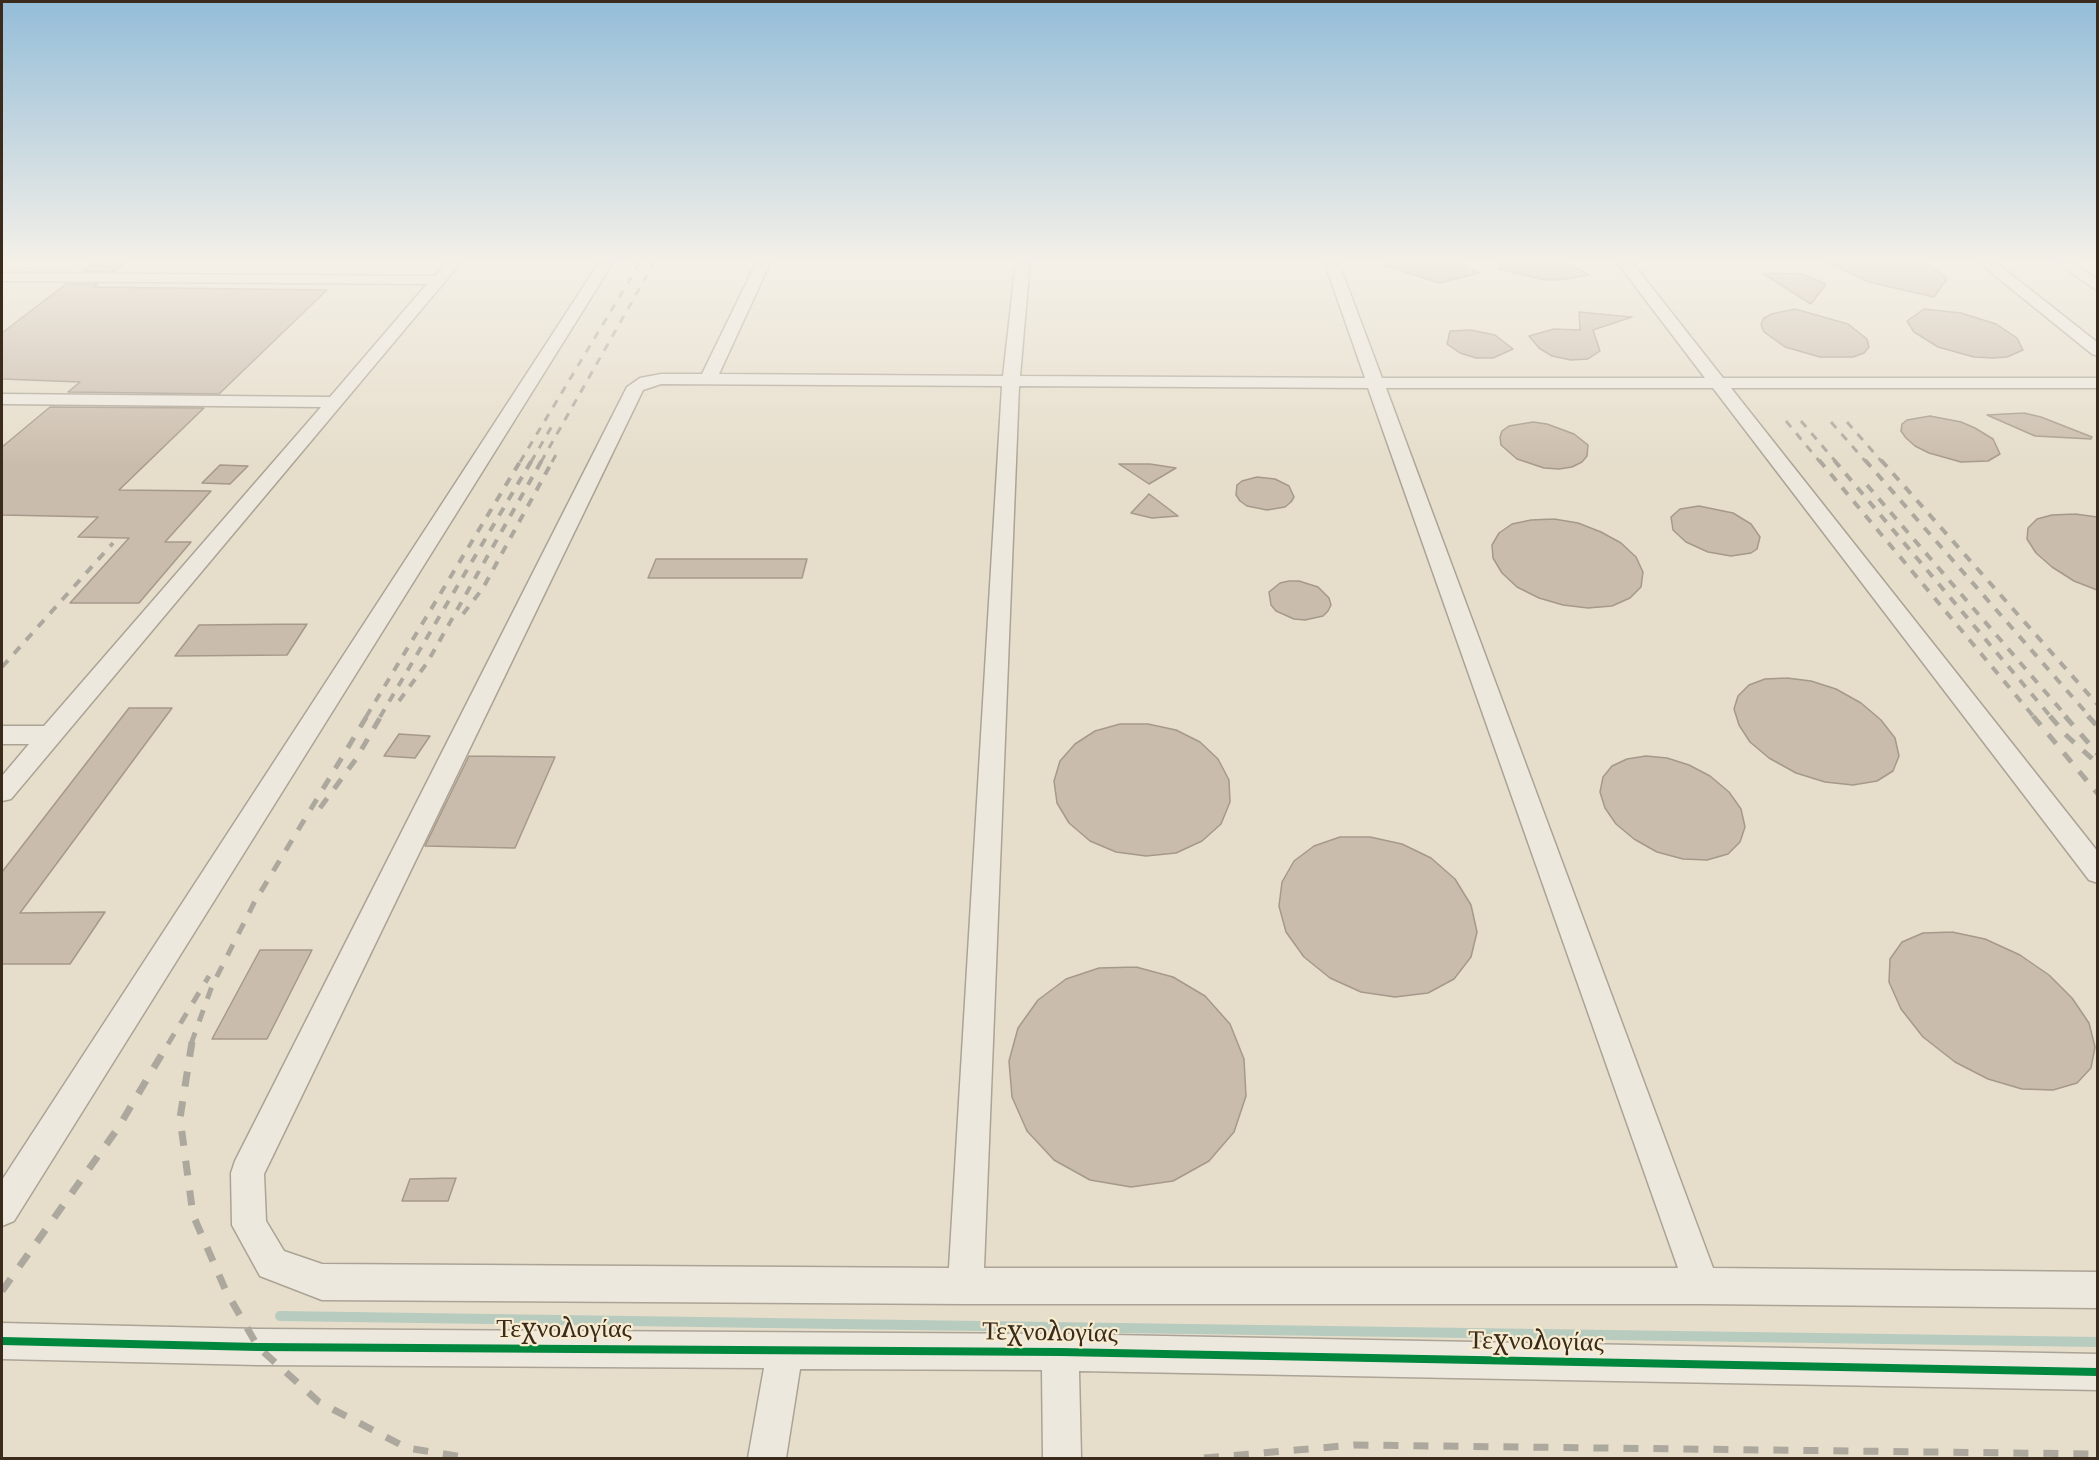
<!DOCTYPE html>
<meta charset="utf-8">
<style>
body{margin:0}
#map{position:relative;width:2099px;height:1460px;overflow:hidden;background:#e6decb;font-family:Merriweather,serif}
canvas{display:block}
.frame{position:absolute;inset:0;border:3px solid #3a2b1c;pointer-events:none}
</style>
<div id="map">
<canvas width="2099" height="1460"></canvas>
<div class="frame"></div>
</div>
<script>
const context = document.querySelector('canvas').getContext('2d');
context.lineJoin = 'round';
const shape = rows => new Path2D(rows.map(r => 'M' + r).join(''));
function strokePath(path, color, width, dash) { context.strokeStyle = color; context.lineWidth = width; context.lineCap = dash ? 'butt' : 'round'; context.setLineDash(dash || []); context.stroke(path); }
function fill(path, color) { context.fillStyle = color; context.fill(path, 'evenodd'); }
function drawText(font, color, halo, rows, align = 'center') {
  context.font = font + ' Merriweather,serif'; context.lineWidth = 4.5; context.setLineDash([]); context.textBaseline = 'middle'; context.strokeStyle = halo; context.fillStyle = color; for (const [text, x, y, turn = 0] of rows) {
    context.save(); context.translate(x, y); context.rotate((+turn || 0) * Math.PI / 180); context.textAlign = isNaN(turn) ? turn : align; if (halo) context.strokeText(text, 0, 0); context.fillText(text, 0, 0); context.restore();
  }
}
strokePath(shape([
 [280,1316,2098,1342]
]), '#b7cbbf', 10);
const building = shape([
 [96,261,128,261,114,272,83,271,96,261],
 [1386,261,1454,261,1479,273,1440,283,1385,266,1386,261],
 [1500,261,1563,261,1589,275,1560,280,1545,280,1499,269,1500,261],
 [1824,261,1920,261,1936,269,1947,279,1934,297,1869,282,1824,261],
 [1762,273,1803,274,1826,284,1811,304,1762,273],
 [66,284,98,284,94,287,327,290,219,394,68,392,80,382,2,379,2,333,66,284],
 [1795,309,1848,324,1867,339,1869,347,1864,353,1853,357,1820,357,1785,347,1764,332,1761,325,1763,319,1771,314,1795,309],
 [1924,309,1961,313,1996,324,2017,338,2023,350,2007,357,1993,358,1974,357,1938,347,1914,332,1907,321,1924,309],
 [1579,312,1632,317,1593,330,1600,351,1588,359,1571,360,1552,356,1539,348,1529,336,1554,329,1580,330,1579,312],
 [1471,330,1495,335,1513,349,1493,358,1476,358,1460,353,1447,344,1450,331,1471,330],
 [50,407,204,408,119,490,211,491,165,542,191,542,139,603,70,603,129,538,78,537,98,517,2,515,2,447,50,407],
 [2024,413,2041,417,2092,437,2091,439,2035,436,1987,415,2024,413],
 [1930,416,1961,422,1975,428,1993,439,2000,454,1988,461,1961,462,1929,453,1915,446,1906,438,1901,431,1902,424,1907,420,1930,416],
 [1533,422,1547,424,1574,434,1588,445,1587,456,1582,462,1572,467,1559,469,1544,468,1517,459,1501,445,1500,437,1502,431,1509,426,1533,422],
 [1119,464,1150,464,1176,468,1149,484,1119,464],
 [220,465,248,466,230,484,202,483,220,465],
 [1257,477,1275,479,1289,486,1294,497,1291,502,1285,507,1267,510,1247,506,1240,501,1236,495,1237,485,1242,481,1257,477],
 [1149,494,1178,516,1152,518,1131,513,1149,494],
 [1699,506,1733,513,1751,524,1760,537,1757,549,1751,553,1731,556,1708,552,1686,542,1673,530,1671,517,1680,509,1699,506],
 [2075,514,2097,517,2097,590,2074,581,2052,567,2036,553,2027,539,2028,528,2037,519,2052,515,2075,514],
 [1554,519,1578,523,1601,532,1621,543,1636,557,1643,572,1641,587,1630,598,1612,606,1588,608,1563,605,1539,598,1517,587,1502,573,1493,558,1492,545,1499,533,1512,524,1531,520,1554,519],
 [656,559,807,559,802,578,648,578,656,559],
 [1289,581,1299,581,1318,587,1329,598,1331,605,1328,611,1323,616,1305,620,1294,619,1276,611,1271,605,1269,592,1280,583,1289,581],
 [307,624,287,655,175,656,199,625,307,624],
 [1787,678,1811,681,1836,689,1861,703,1881,720,1895,738,1899,756,1893,771,1877,781,1853,785,1825,782,1796,773,1769,758,1750,742,1739,725,1734,709,1738,696,1749,685,1765,679,1787,678],
 [129,708,172,708,20,913,105,912,70,964,2,964,2,872,129,708],
 [1120,724,1148,724,1176,730,1200,742,1218,759,1229,780,1230,802,1221,824,1202,841,1176,853,1146,856,1116,852,1090,841,1069,823,1057,803,1054,781,1060,761,1075,744,1095,731,1120,724],
 [399,734,430,736,415,758,384,756,399,734],
 [469,756,555,757,515,848,425,846,469,756],
 [1646,756,1667,758,1689,765,1710,776,1729,792,1741,809,1745,827,1740,842,1728,854,1707,860,1683,859,1657,852,1634,839,1616,824,1605,808,1600,792,1603,777,1612,766,1627,759,1646,756],
 [1340,837,1370,837,1402,844,1431,858,1455,879,1471,905,1477,932,1471,957,1454,979,1428,993,1395,997,1361,992,1330,978,1304,957,1286,932,1279,906,1282,882,1294,861,1314,846,1340,837],
 [1952,932,1985,939,2020,955,2049,975,2072,998,2089,1023,2095,1047,2091,1068,2077,1083,2053,1090,2022,1089,1988,1079,1955,1062,1923,1037,1901,1009,1889,982,1890,959,1902,942,1923,933,1952,932],
 [260,950,312,950,267,1039,212,1039,260,950],
 [1136,967,1173,977,1205,996,1230,1024,1244,1059,1246,1096,1234,1132,1209,1161,1173,1181,1131,1187,1090,1180,1054,1160,1027,1131,1012,1097,1009,1061,1018,1028,1038,1000,1066,979,1099,968,1136,967],
 [456,1178,448,1201,402,1201,410,1179,456,1178]
]);
fill(building, '#cabcac');
strokePath(building, '#a6998a', 1.5);
const minor = shape([
 [447,261,462,261,11,799,2,801,2,776,29,744,2,744,2,726,44,726,321,407,2,404,2,394,330,397,427,284,2,281,2,273,435,276,447,261],
 [600,261,614,261,14,1221,2,1226,2,1180,600,261],
 [757,261,771,261,719,374,1003,376,1016,261,1030,261,1020,376,1365,378,1324,261,1338,261,1382,378,1705,378,1616,261,1631,261,1723,378,2098,378,2098,388,1731,388,2098,852,2098,883,2089,880,1713,388,1386,388,1713,1268,2098,1272,2098,1308,1702,1304,966,1304,322,1300,260,1276,232,1225,231,1173,235,1161,627,387,640,378,661,374,702,374,757,261],
 [661,384,1002,386,949,1268,322,1264,284,1251,266,1221,264,1174,643,390,661,384],
 [1019,386,1368,388,1678,1268,984,1268,1019,386],
 [1977,261,1994,261,2098,343,2098,356,2092,354,1977,261],
 [2054,261,2071,261,2098,280,2098,291,2054,261],
 [2,1323,258,1329,1060,1334,2098,1354,2098,1390,1079,1371,1081,1458,1043,1458,1042,1370,800,1369,786,1458,748,1458,764,1368,258,1365,2,1359,2,1323]
]);
strokePath(minor, '#aba395', 3);
fill(minor, '#ede8de');
strokePath(shape([
 [1786,421,1820,462],
 [1801,421,1836,462],
 [1831,422,1866,462],
 [1847,422,1882,462],
 [520,462,641,261],
 [531,462,552,426],
 [541,462,655,261],
 [552,462,558,451]
]), '#aca89e', 3, [8, 8]);
strokePath(shape([
 [1819,460,2034,717],
 [1834,460,2051,717],
 [1865,460,2090,717],
 [1881,460,2098,705],
 [1867,485,2067,717],
 [463,614,483,588,553,460],
 [2,667,113,543],
 [399,701,427,663,542,460],
 [366,717,521,460],
 [380,717,532,460]
]), '#aca89e', 4, [9, 9]);
strokePath(shape([
 [2033,716,2098,794],
 [2050,716,2067,736,2098,764],
 [2065,716,2098,754],
 [2088,716,2098,727],
 [320,808,356,759,381,716],
 [168,1044,209,976],
 [191,1044,212,986,254,903,367,716]
]), '#aca89e', 5, [12, 12]);
strokePath(shape([
 [192,1042,180,1118,193,1215,226,1291,258,1347,319,1402,407,1448,469,1458],
 [2,1291,118,1128,169,1042],
 [1204,1458,1354,1445,2098,1454]
]), '#aca89e', 7, [15, 15]);
strokePath(shape([
 [2,1341,258,1347,1060,1352,2098,1372]
]), '#00873e', 8);
const sky = context.createLinearGradient(0, 0, 0, 466);
sky.addColorStop(0, '#94bdd8');
sky.addColorStop(0.56, '#f4f0e8');
sky.addColorStop(1, '#f4f0e800');
context.fillStyle = sky;
context.fillRect(0, 0, 2099, 466);
drawText('26px', '#3a2b1c', '#f8ecd0', [
 ["Τεχνολογίας",564,1330],
 ["Τεχνολογίας",1050,1333,1],
 ["Τεχνολογίας",1536,1342,1]
]);
</script>
